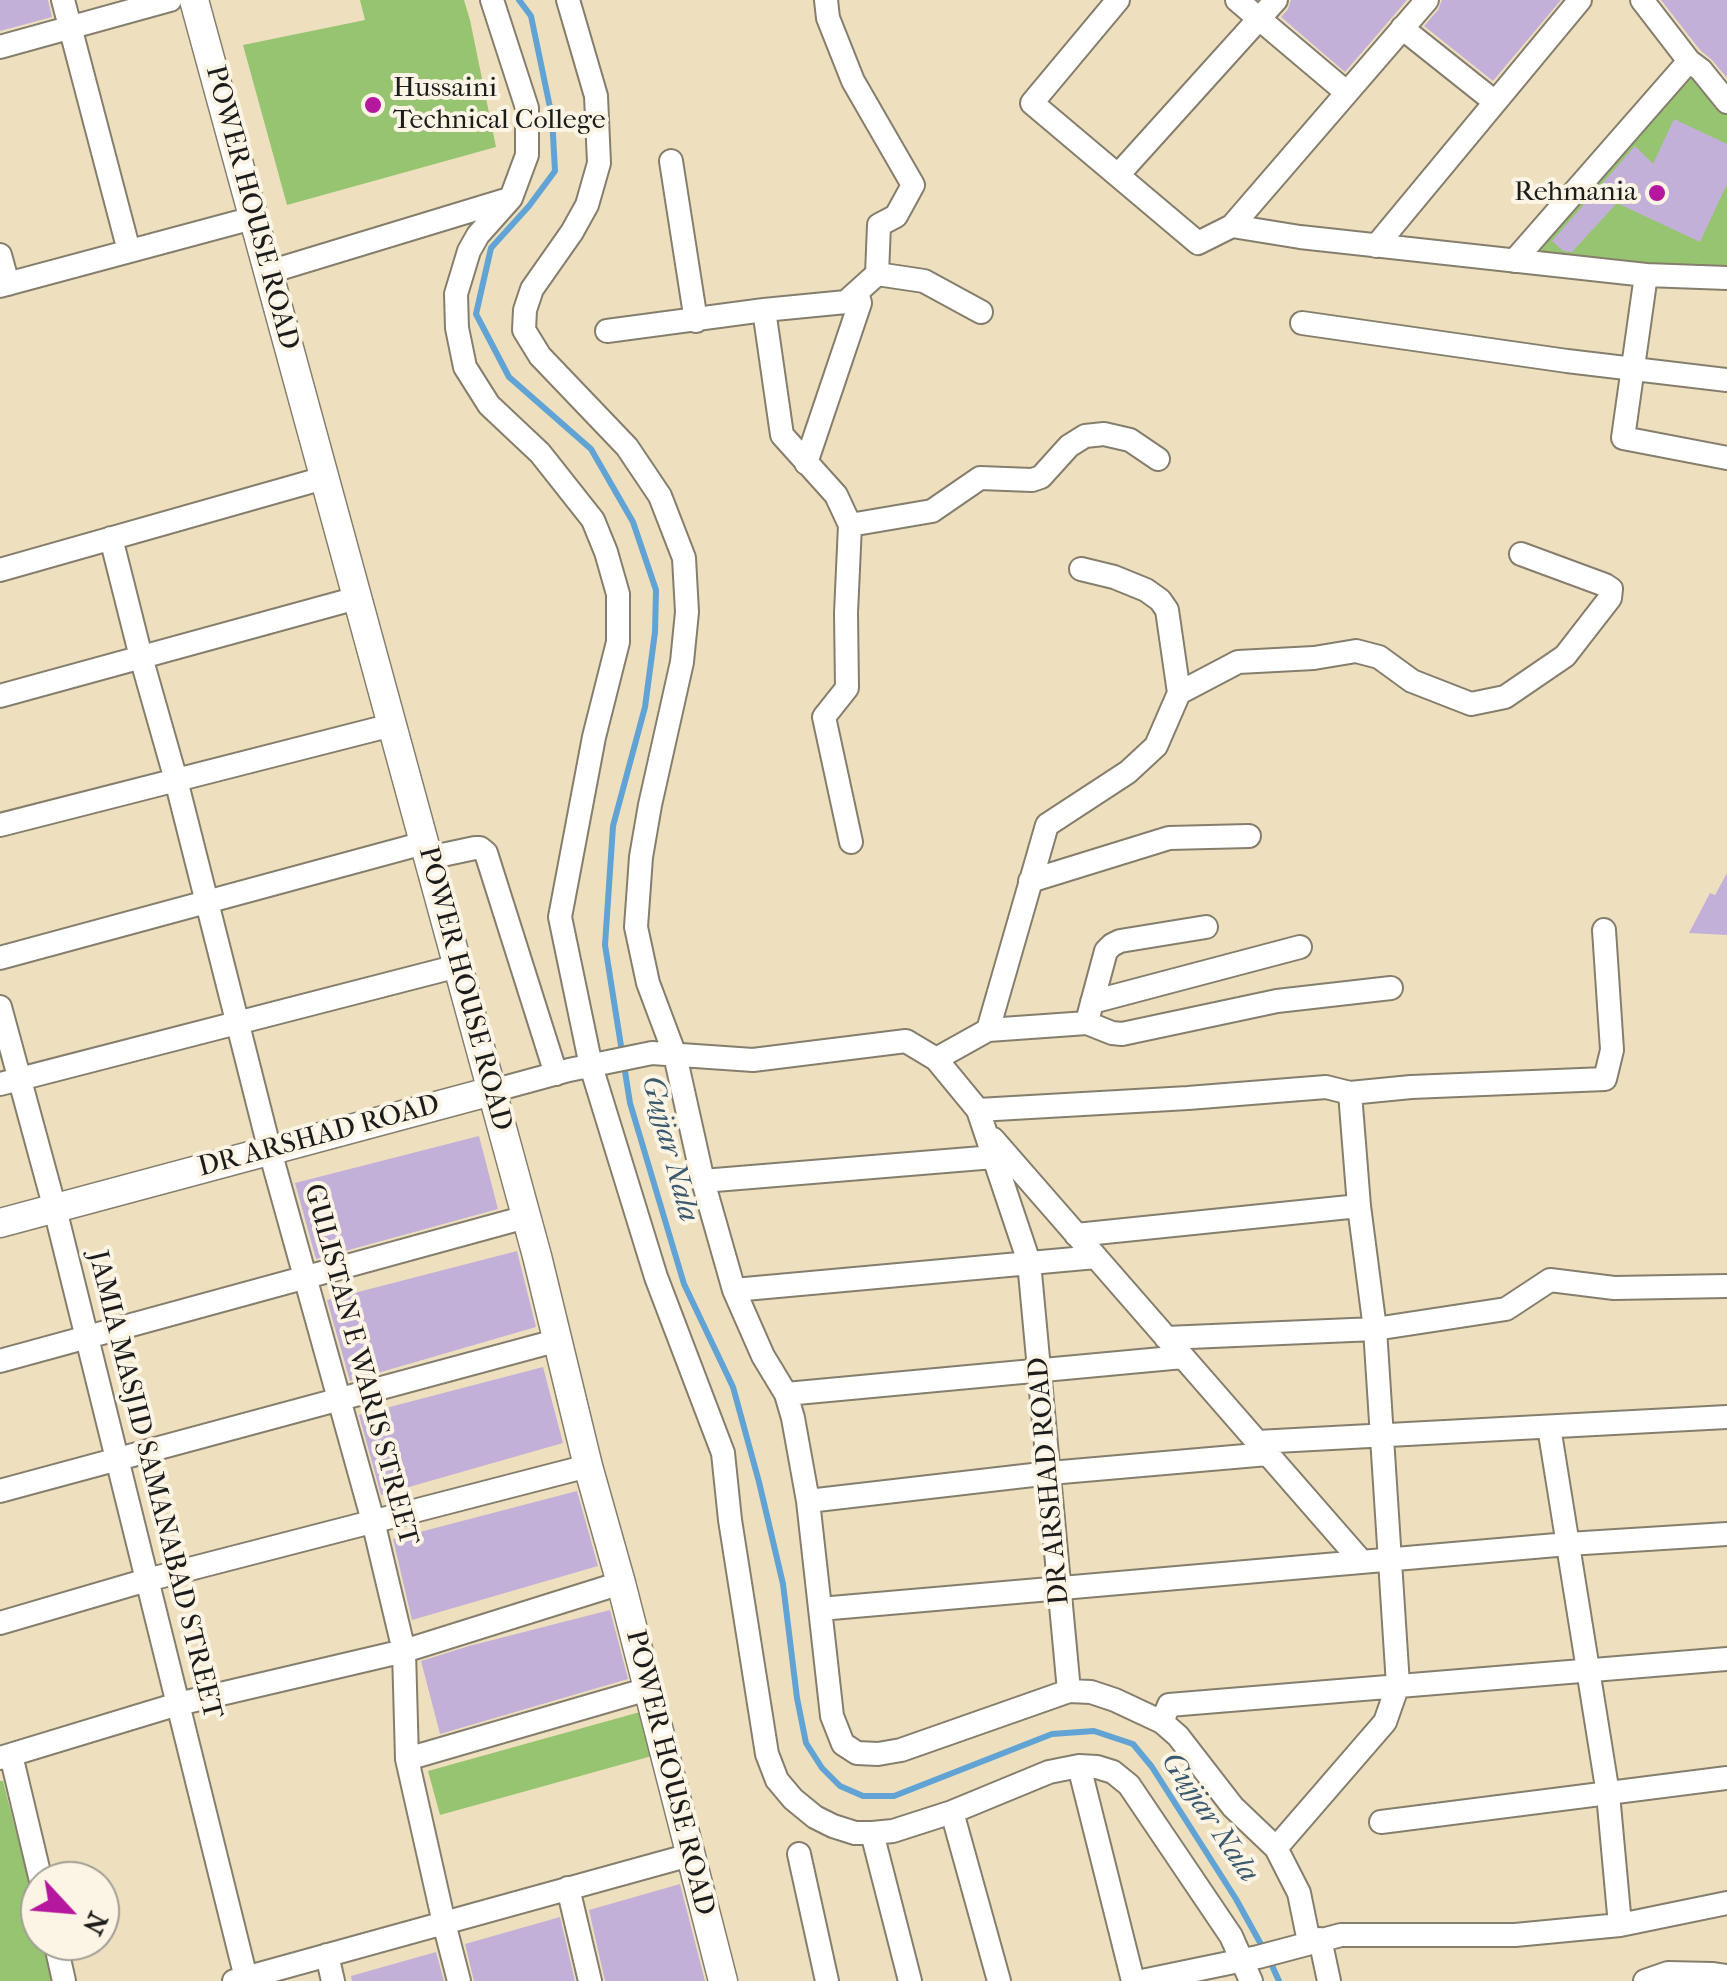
<!DOCTYPE html>
<style>
body{margin:0}
#map{position:relative;width:1727px;height:1981px;overflow:hidden;background:#eee0be;font-family:"IM FELL French Canon",serif}
canvas{display:block}
.north{position:absolute;left:20px;top:1861px;width:100px;height:100px;box-sizing:border-box;background:#fcf5e5;border:2px solid #a29e95;border-radius:50%;rotate:116deg;font-size:28px;font-weight:700;line-height:40px;text-align:center;color:#1c1c1c}
.north::after{content:'';display:block;margin:auto;width:35px;height:45px;background:#b5179e;clip-path:polygon(50% 0,100% 100%,50% 72%,0 100%)}
</style>
<div id="map">
<canvas width="1727" height="1981"></canvas>
<div class="north">N</div>
</div>
<script>
const context = document.querySelector('canvas').getContext('2d');
context.lineJoin = 'round';
function fill(path, color) { context.fillStyle = color; context.fill(path, 'evenodd'); }
const shape = rows => new Path2D(rows.map(r => 'M' + r).join(''));
function strokePath(path, color, width, dash) { context.strokeStyle = color; context.lineWidth = width; context.lineCap = dash ? 'butt' : 'round'; context.setLineDash(dash || []); context.stroke(path); }
function drawText(font, color, halo, rows, align = 'center') {
  context.font = font + ' "IM FELL French Canon",serif'; context.lineWidth = 8; context.setLineDash([]); context.textBaseline = 'middle'; context.strokeStyle = halo; context.fillStyle = color; for (const [text, x, y, turn = 0] of rows) {
    context.save(); context.translate(x, y); context.rotate((+turn || 0) * Math.PI / 180); context.textAlign = isNaN(turn) ? turn : align; if (halo) context.strokeText(text, 0, 0); context.fillText(text, 0, 0); context.restore();
  }
}
fill(shape([
 [360,0,464,0,470,20,496,147,287,205,243,45,365,20],
 [1689,61,1727,102,1727,278,1514,261],
 [640,1712,652,1756,440,1815,428,1771],
 [0,1781,3,1781,40,1925,40,1941,44,1941,55,1981,0,1981]
]), '#97c471');
strokePath(shape([
 [519,0,531,16,552,117,555,171,529,206,491,248,476,314,509,377,591,449,633,522,656,590,655,632,645,707,613,826,605,945,622,1052],
 [624,1065,630,1103,684,1284,733,1387,759,1482,783,1584,797,1698,806,1743,822,1768,840,1786,863,1796,894,1796,1052,1734,1094,1731,1133,1744,1152,1767,1236,1899,1263,1948],
 [1269,1959,1279,1981]
]), '#60a3d4', 6);
fill(shape([
 [0,0,48,0,52,17,0,31],
 [1291,0,1407,0,1345,72,1281,17,1288,9],
 [1442,0,1561,0,1493,81,1424,26,1438,10],
 [1661,0,1727,0,1727,78,1712,60,1700,50],
 [1674,119,1727,144,1727,184,1700,242,1617,203,1572,252,1563,251,1552,241,1635,146,1653,164],
 [1727,873,1727,935,1689,933,1710,893,1715,895],
 [479,1136,498,1209,316,1259,295,1183],
 [517,1251,536,1327,350,1381,327,1300],
 [543,1367,563,1443,381,1495,359,1415],
 [577,1491,598,1566,412,1620,393,1539],
 [610,1610,628,1679,440,1734,421,1661,469,1646],
 [680,1884,705,1981,605,1981,589,1910],
 [560,1917,575,1981,474,1981,465,1944],
 [436,1952,444,1981,352,1981,351,1976]
]), '#c3b0d8');
const minor = shape([
 [63,0,129,251],
 [492,0,527,108,527,155,511,198,478,235,469,251,456,294,457,328,465,367,489,405,540,453,593,520,606,552,618,594,618,642,594,737,560,917,591,1066,656,1277,723,1453,730,1520,767,1754,777,1780,793,1799,815,1817,833,1826,855,1833,872,1833,893,1831,952,1812,1049,1772,1079,1766,1097,1767,1113,1772,1129,1785,1231,1936,1251,1981],
 [568,0,596,96,599,163,587,205,572,232,532,289,525,310,524,330,540,356,627,447,660,496,684,558,687,612,682,662,650,805,641,857,636,927,648,983,675,1055,703,1181,734,1290,763,1356,786,1394,793,1418,808,1501,832,1716,843,1744,857,1753,878,1754,901,1750,1069,1691,1091,1692,1115,1700,1162,1722,1178,1736,1233,1807,1276,1848],
 [1118,0,1032,103,1198,243,1232,226,1300,237,1646,275,1727,278],
 [1237,0,1346,92],
 [1642,0,1689,61,1701,70,1727,102],
 [1402,28,1495,102],
 [0,47,170,0],
 [671,161,696,321],
 [1118,175,1276,0],
 [1232,226,1427,0],
 [1376,246,1580,0],
 [0,255,8,284],
 [1514,261,1689,61],
 [269,272,509,199],
 [877,274,924,281,981,312],
 [1646,275,1623,438,1727,458],
 [0,286,253,218],
 [764,310,782,435,836,495,850,525,846,613,847,688,824,717,851,842],
 [1302,323,1567,361,1727,380],
 [607,331,764,310,846,302,877,274,879,225,896,216,913,185,853,81,828,18,826,0],
 [806,463,860,303,857,292],
 [850,525,932,511,980,478,1032,480,1041,477,1069,446,1085,436,1104,434,1130,440,1158,459],
 [111,538,141,657,176,780,270,1151,373,1521,404,1651,407,1759,444,1923,459,1981],
 [1081,569,1114,577,1146,590,1160,600,1167,610,1179,693],
 [0,570,324,478],
 [0,696,357,598],
 [0,825,392,725],
 [428,858,475,848,480,848,486,853,556,1074],
 [1030,881,1169,838,1249,836],
 [0,958,424,843],
 [1092,1002,1300,947],
 [0,1007,55,1209,246,1978],
 [1089,1014,1106,951,1112,945,1120,941,1206,927],
 [988,1030,1087,1023,1112,1033,1122,1034,1277,1001,1391,988],
 [936,1059,988,1030,1047,825,1128,772,1156,746,1179,693,1238,662,1314,658,1356,651,1379,657,1412,681,1471,704,1505,697,1565,656,1610,598,1611,589,1605,585,1521,554],
 [0,1084,458,966],
 [492,1091,569,1070,652,1053,753,1060,906,1041,936,1059,978,1110,1029,1262,1069,1691],
 [978,1110,1188,1098,1326,1087,1350,1093,1411,1087,1605,1079,1612,1050,1604,930],
 [993,1139,1362,1562],
 [703,1181,994,1157],
 [1076,1235,1359,1206],
 [734,1290,1096,1257],
 [1166,1338,1375,1329,1506,1309,1550,1280,1614,1288,1727,1286],
 [0,1361,526,1217],
 [786,1394,1183,1357],
 [1549,1427,1608,1794,1620,1925],
 [1257,1442,1727,1417],
 [0,1491,559,1340],
 [808,1501,1050,1473,1268,1454],
 [820,1609,1568,1544,1727,1534],
 [0,1623,147,1580,588,1466],
 [1162,1722,1169,1705,1727,1659],
 [11,1755,41,1881],
 [0,1758,178,1704,404,1651,621,1583],
 [407,1759,648,1689],
 [1079,1766,1133,1981],
 [952,1812,999,1981],
 [1381,1822,1727,1778],
 [872,1833,910,1981],
 [799,1854,827,1981],
 [568,1888,590,1981],
 [1320,1939,1329,1981],
 [55,1941,64,1981],
 [1309,1942,1299,1893,1276,1848,1385,1722,1398,1685,1375,1329,1359,1206,1350,1093],
 [327,1955,333,1981],
 [234,1981,690,1855],
 [1142,1981,1258,1957,1341,1935,1515,1935,1620,1925,1727,1903],
 [1645,1981,1668,1973,1712,1974,1727,1976]
]);
const tertiary = shape([
 [194,0,537,1256,588,1466,621,1583,723,1981],
 [0,1223,492,1091]
]);
strokePath(minor, '#857e6d', 26);
strokePath(tertiary, '#857e6d', 31);
strokePath(minor, '#fff', 22);
strokePath(tertiary, '#fff', 28);
for (const [x, y, r, color] of [
 [373,105,10,"#b5179e"],
 [1657,193,10,"#b5179e"]
]) { const dot = new Path2D(); dot.arc(x, y, r, 0, 2 * Math.PI); context.fillStyle = color; context.fill(dot); strokePath(dot, '#fcf5e5', 4); }
drawText('28px', '#1c1c1c', '#fcf5e5', [
 ["Hussaini",393,89],
 ["Technical College",393,121],
 ["Rehmania",1637,193,"right"]
], 'left');
drawText('28px', '#1c1c1c', '#fcf5e5', [
 ["POWER HOUSE ROAD",251,208,75],
 ["POWER HOUSE ROAD",464,989,75],
 ["DR ARSHAD ROAD",319,1137,-15],
 ["GULISTAN E WARIS STREET",360,1365,75],
 ["DR ARSHAD ROAD",1050,1481,-95],
 ["JAMIA MASJID SAMANABAD STREET",154,1485,76],
 ["POWER HOUSE ROAD",669,1773,76]
]);
drawText('italic 30px', '#3b596f', '#fcf5e5', [
 ["Gujjar Nala",669,1149,75],
 ["Gujjar Nala",1209,1818,56]
]);
</script>
